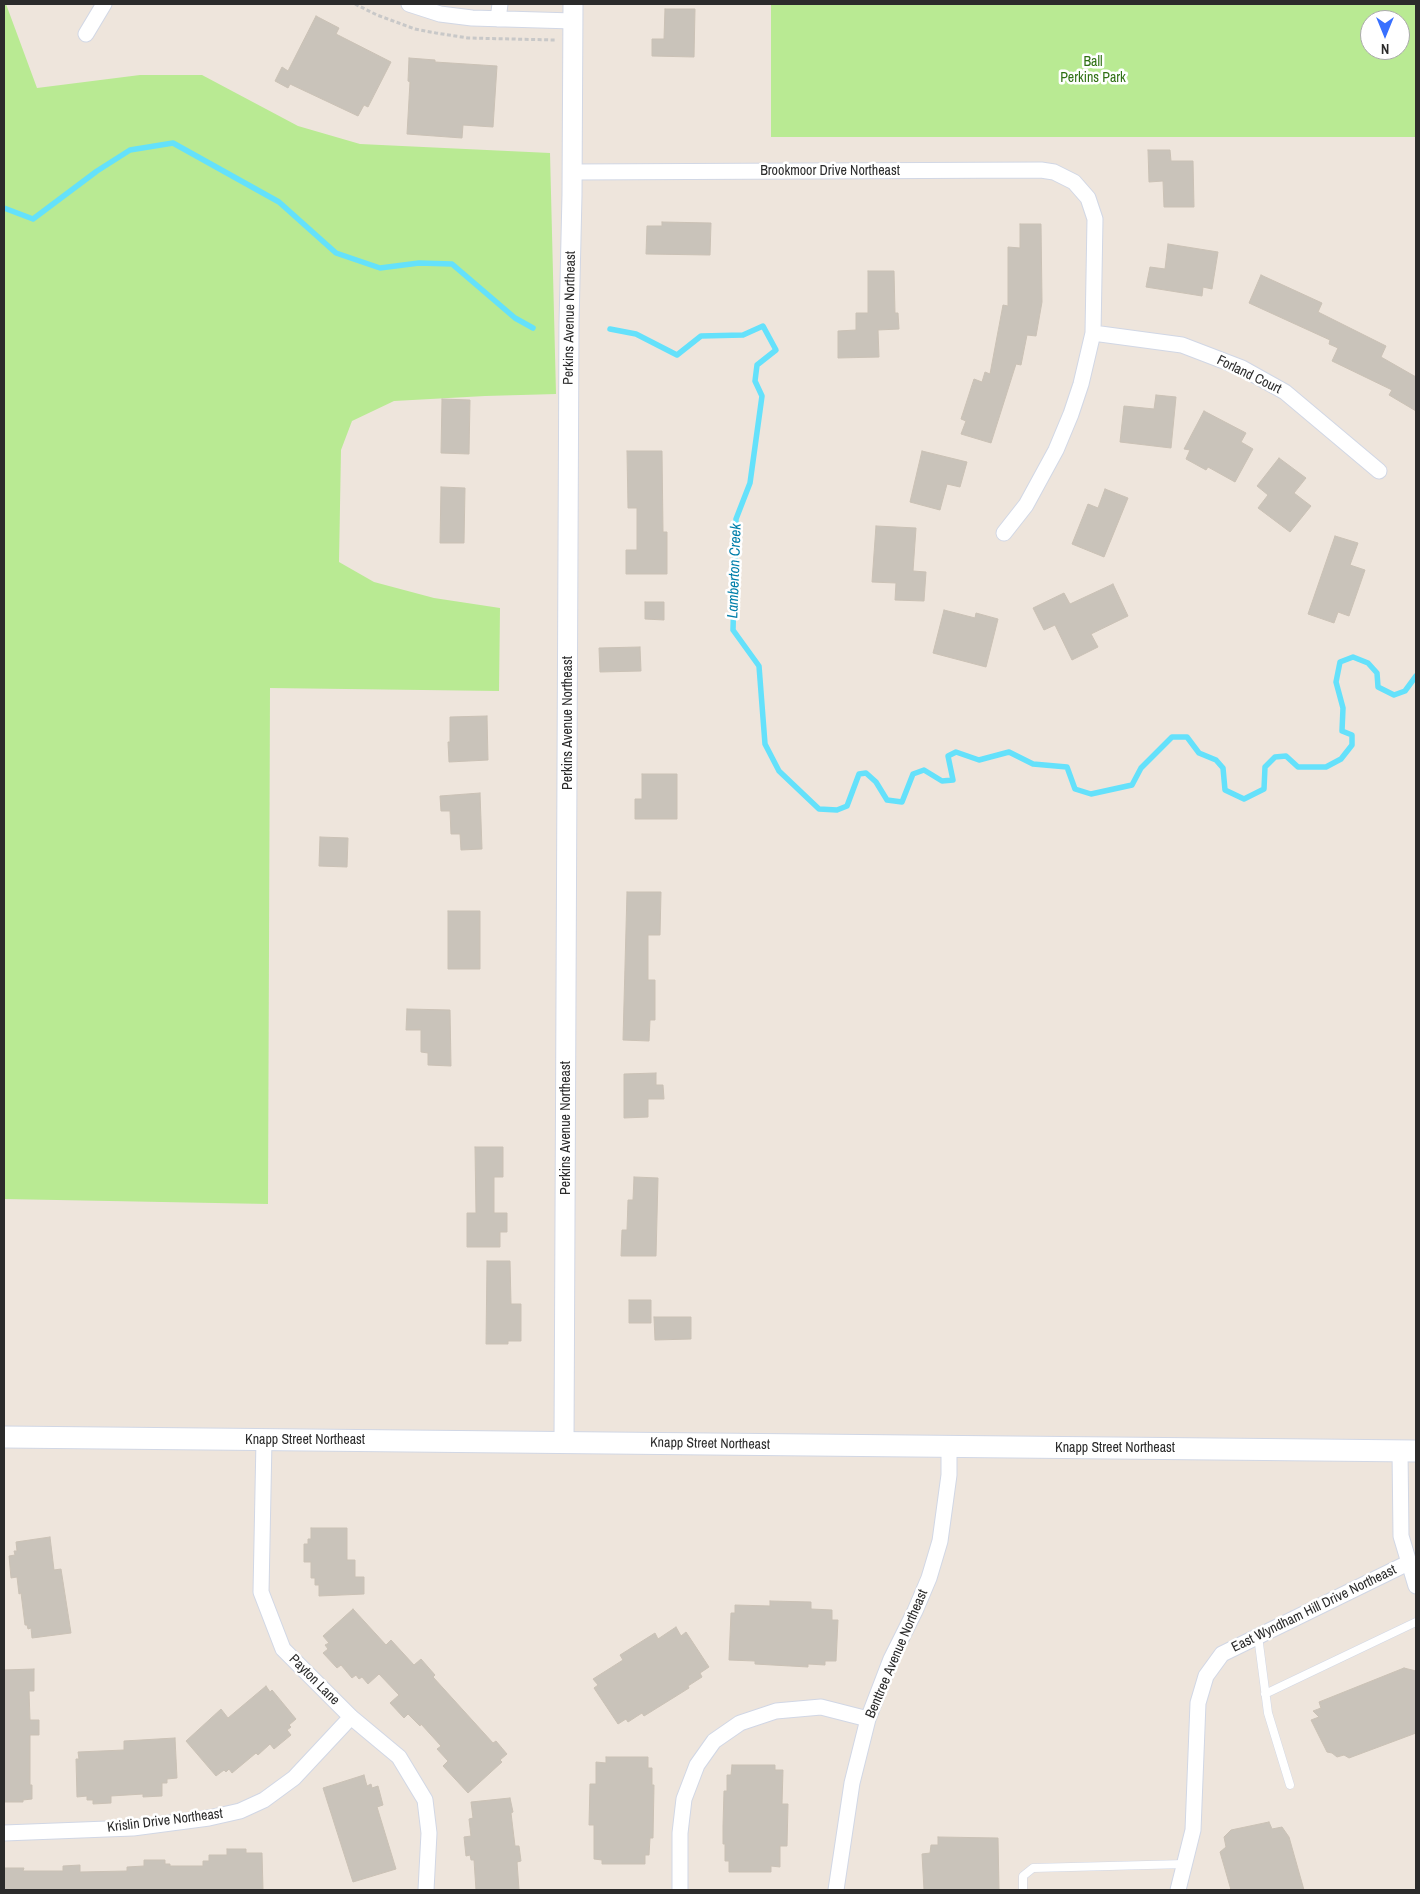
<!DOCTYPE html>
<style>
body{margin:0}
#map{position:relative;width:1420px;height:1894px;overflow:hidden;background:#eee5dc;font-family:"Archivo Narrow",sans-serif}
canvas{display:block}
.frame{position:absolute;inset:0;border:5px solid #2b2b2b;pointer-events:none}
.north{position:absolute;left:1360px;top:10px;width:50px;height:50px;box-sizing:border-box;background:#fff;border:1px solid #aaa;border-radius:50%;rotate:180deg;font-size:14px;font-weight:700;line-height:20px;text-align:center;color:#2b2b2b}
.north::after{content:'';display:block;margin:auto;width:18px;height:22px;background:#3870ff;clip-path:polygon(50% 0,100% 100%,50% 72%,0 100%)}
</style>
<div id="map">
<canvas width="1420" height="1894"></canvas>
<div class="frame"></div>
<div class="north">N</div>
</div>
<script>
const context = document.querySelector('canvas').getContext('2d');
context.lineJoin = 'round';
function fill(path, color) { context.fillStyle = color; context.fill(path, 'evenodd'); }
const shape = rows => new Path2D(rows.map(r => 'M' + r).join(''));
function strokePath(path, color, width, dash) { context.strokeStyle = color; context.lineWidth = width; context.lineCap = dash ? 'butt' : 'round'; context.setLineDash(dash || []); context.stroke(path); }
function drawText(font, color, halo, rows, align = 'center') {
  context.font = font + ' "Archivo Narrow",sans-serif'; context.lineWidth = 5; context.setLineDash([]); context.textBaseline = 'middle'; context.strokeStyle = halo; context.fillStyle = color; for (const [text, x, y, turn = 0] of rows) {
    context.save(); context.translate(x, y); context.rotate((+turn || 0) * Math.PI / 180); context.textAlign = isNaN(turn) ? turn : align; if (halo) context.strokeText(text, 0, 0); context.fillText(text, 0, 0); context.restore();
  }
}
fill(shape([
 [4,4,6,4,37,88,140,75,202,75,298,126,360,144,550,153,556,394,485,396,394,401,352,421,341,450,339,562,374,582,434,598,500,608,499,691,270,688,268,1204,4,1199],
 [771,4,1416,4,1416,137,771,137],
 [1370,20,1400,20,1400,50,1370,50]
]), '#b9ea93');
strokePath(shape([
 [4,208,33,219,97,171,130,150,173,143,279,202,336,253,380,268,419,263,452,264,515,318,533,328],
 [610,329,636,334,677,355,701,336,743,335,763,326,776,350,757,365,755,381,762,396,750,483,736,519,733,630,759,666,765,744,779,771,819,809,837,810,847,806,859,774,866,773,876,782,887,800,902,802,913,774,924,770,942,781,953,780,948,756,956,752,979,760,1009,752,1033,764,1067,767,1075,789,1091,794,1132,785,1141,768,1172,737,1187,737,1199,753,1216,760,1223,768,1225,790,1244,799,1264,789,1265,767,1275,757,1286,756,1298,767,1326,767,1341,759,1352,745,1352,735,1342,731,1343,708,1336,682,1340,662,1353,657,1368,663,1377,673,1378,687,1394,695,1405,691,1416,676]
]), '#64e1fb', 5.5);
const building = shape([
 [665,9,695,9,694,57,652,56,652,39,664,39,665,9],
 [316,16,339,28,336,34,391,62,368,107,364,105,358,116,290,84,288,88,275,81,282,67,288,71,316,16],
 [409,58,435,60,435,62,497,66,493,127,463,125,462,138,407,134,410,82,408,81,409,58],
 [1148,150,1170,150,1171,161,1193,161,1194,207,1164,207,1163,181,1149,182,1148,150],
 [662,222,711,223,710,255,646,254,647,226,662,226,662,222],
 [1020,224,1041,224,1042,302,1036,336,1027,335,1021,365,1016,364,991,443,961,434,966,421,961,419,974,379,982,382,985,372,990,374,1003,305,1008,306,1008,247,1020,248,1020,224],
 [1168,244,1218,252,1212,289,1203,287,1202,296,1146,287,1150,267,1165,269,1168,244],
 [868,271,894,271,895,313,898,313,899,329,878,330,879,357,838,358,838,331,856,330,856,313,868,313,868,271],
 [1261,275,1322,303,1318,312,1386,346,1381,357,1416,377,1416,411,1389,395,1392,390,1332,361,1338,348,1329,344,1330,340,1249,303,1261,275],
 [1156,395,1176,397,1171,448,1120,442,1124,406,1154,409,1156,395],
 [442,399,470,400,469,454,441,453,442,399],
 [1204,411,1246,433,1241,442,1253,449,1235,482,1208,467,1206,470,1186,459,1190,450,1184,449,1204,411],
 [627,451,662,451,663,532,667,532,667,574,626,574,626,550,637,550,637,508,628,508,627,451],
 [922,451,967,462,960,487,947,484,940,510,910,502,922,451],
 [1279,458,1306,478,1294,493,1311,506,1290,532,1258,508,1268,495,1257,486,1279,458],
 [441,487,465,488,464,543,440,543,441,487],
 [1105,489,1128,498,1104,557,1072,544,1088,504,1098,508,1105,489],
 [876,526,916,528,913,571,926,572,924,601,895,600,896,583,872,582,876,526],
 [1335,536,1358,543,1350,565,1365,570,1349,616,1338,612,1334,623,1308,614,1335,536],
 [1113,584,1128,616,1091,634,1098,647,1072,660,1055,625,1044,630,1033,608,1064,593,1070,604,1113,584],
 [645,602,664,602,664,620,645,619,645,602],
 [944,610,975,618,976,613,998,619,986,667,933,653,944,610],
 [640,647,641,671,600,672,599,648,640,647],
 [487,716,488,760,449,762,448,742,450,742,450,717,487,716],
 [642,774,677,774,677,819,635,819,635,799,642,799,642,774],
 [480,793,482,849,461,850,460,834,451,834,450,811,441,811,440,796,480,793],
 [320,837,348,838,347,867,319,866,320,837],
 [627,892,661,892,660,935,648,935,648,980,655,980,655,1020,650,1020,649,1041,623,1040,627,892],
 [448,911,480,911,480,969,448,969,448,911],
 [407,1009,450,1010,451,1066,428,1065,428,1053,421,1052,421,1030,406,1030,407,1009],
 [656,1073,656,1085,663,1085,664,1099,648,1099,648,1117,624,1118,624,1074,656,1073],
 [475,1147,503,1147,503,1177,494,1177,494,1213,507,1213,507,1232,500,1232,500,1247,467,1247,467,1213,476,1213,475,1147],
 [634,1177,658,1178,656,1256,621,1256,622,1230,627,1230,628,1200,633,1200,634,1177],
 [487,1261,510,1261,511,1304,521,1304,521,1341,508,1341,508,1344,486,1344,487,1261],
 [629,1300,651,1300,651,1323,629,1323,629,1300],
 [654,1317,691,1317,691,1339,655,1340,654,1317],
 [311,1528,347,1528,347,1560,355,1560,355,1577,364,1577,364,1594,319,1596,319,1585,315,1585,315,1578,311,1578,311,1562,304,1562,304,1544,308,1544,308,1539,311,1539,311,1528],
 [50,1537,54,1570,61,1569,71,1633,32,1638,31,1628,28,1629,27,1625,25,1625,21,1593,19,1594,17,1577,11,1578,9,1556,15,1555,14,1551,17,1551,16,1542,50,1537],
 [770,1601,811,1602,811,1609,832,1610,832,1620,838,1620,836,1661,825,1661,825,1665,808,1664,808,1667,755,1664,755,1661,729,1660,731,1613,735,1613,735,1605,770,1606,770,1601],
 [353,1609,386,1645,391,1640,414,1665,421,1659,435,1675,433,1677,493,1743,496,1741,507,1754,500,1760,502,1762,468,1793,443,1766,448,1761,437,1749,441,1746,421,1724,420,1726,408,1714,404,1718,390,1703,399,1695,379,1674,368,1684,362,1677,359,1679,356,1675,352,1678,341,1665,337,1668,323,1653,328,1649,325,1645,329,1643,323,1636,353,1609],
 [676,1627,681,1636,686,1632,709,1667,700,1673,702,1677,688,1686,689,1688,673,1698,644,1716,642,1713,628,1722,626,1719,618,1724,594,1688,598,1685,593,1679,623,1660,620,1655,655,1633,658,1639,676,1627],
 [1404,1668,1416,1671,1416,1733,1349,1758,1344,1755,1337,1757,1332,1753,1327,1752,1311,1720,1319,1717,1313,1711,1321,1708,1319,1702,1404,1668],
 [34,1669,34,1691,29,1691,30,1720,39,1720,39,1735,30,1735,30,1785,32,1785,32,1799,23,1800,23,1802,4,1802,4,1670,34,1669],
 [266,1686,270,1692,272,1690,296,1719,289,1725,291,1727,287,1730,291,1735,274,1749,270,1744,258,1755,256,1753,232,1773,229,1769,226,1772,224,1770,216,1776,186,1741,221,1709,228,1718,266,1686],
 [175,1738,177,1778,167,1779,167,1783,162,1783,162,1796,143,1797,143,1794,111,1796,111,1803,93,1804,93,1800,87,1800,87,1796,77,1797,76,1759,79,1759,78,1752,124,1750,124,1741,175,1738],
 [606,1757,648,1757,648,1768,652,1768,652,1785,654,1785,653,1838,650,1838,649,1855,645,1855,645,1864,602,1864,602,1860,594,1859,594,1825,589,1825,590,1784,596,1784,596,1762,606,1763,606,1757],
 [732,1765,775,1765,775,1770,783,1770,782,1804,788,1804,787,1846,780,1846,780,1867,771,1866,771,1872,729,1872,729,1861,725,1861,725,1844,723,1844,723,1826,724,1791,727,1791,727,1775,731,1775,732,1765],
 [364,1775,367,1786,371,1784,372,1788,378,1786,383,1805,377,1807,396,1869,353,1882,323,1788,364,1775],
 [510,1798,513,1812,511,1813,515,1846,519,1846,521,1861,517,1862,519,1890,476,1890,474,1860,471,1860,470,1855,466,1856,464,1837,471,1836,469,1819,473,1818,471,1802,510,1798],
 [1269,1822,1272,1829,1282,1827,1289,1837,1304,1890,1231,1890,1220,1852,1226,1847,1224,1837,1231,1830,1269,1822],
 [938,1837,998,1838,999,1890,924,1890,922,1854,930,1853,931,1845,938,1845,938,1837],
 [227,1849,246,1849,246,1853,262,1853,263,1890,4,1890,4,1868,24,1868,23,1871,63,1871,63,1866,80,1865,80,1872,127,1871,127,1867,144,1866,144,1860,165,1860,165,1864,170,1864,170,1866,203,1866,203,1861,209,1861,209,1855,227,1855,227,1849]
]);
fill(building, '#c9c3ba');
strokePath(building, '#cac1b5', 1);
const service = shape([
 [1258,1636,1268,1713,1290,1785],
 [1265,1694,1416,1622],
 [1023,1890,1023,1876,1033,1868,1185,1864]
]);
const minor = shape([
 [409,4,440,14,472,18,573,21],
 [498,19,500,4],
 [86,34,104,4],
 [572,172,1041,170,1054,172,1074,182,1088,198,1095,219,1093,333,1081,384,1071,414,1056,450,1026,505,1004,533],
 [1093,333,1182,345,1242,368,1285,392,1379,471],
 [264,1440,261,1592,283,1649,351,1717,399,1757,425,1800,429,1833,426,1890],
 [1400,1451,1401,1536,1416,1586],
 [4,1833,133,1828,209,1818,240,1811,264,1800,294,1778,351,1717],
 [680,1890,680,1833,684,1799,697,1765,714,1741,740,1723,776,1711,821,1707,868,1719],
 [836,1890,852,1783,868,1719,891,1659,915,1611,929,1578,940,1541,949,1475,949,1447],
 [1178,1890,1193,1830,1198,1703,1206,1676,1222,1654,1410,1562]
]);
const tertiary = shape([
 [564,1442,569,324,572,195,573,4]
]);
const secondary = shape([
 [4,1437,1416,1451]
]);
strokePath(service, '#d1d7e5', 9);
strokePath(minor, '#d1d7e5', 17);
strokePath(tertiary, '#d1d7e5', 21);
strokePath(secondary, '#d1d7e5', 23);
strokePath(shape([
 [355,4,377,15,415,29,436,33,468,38,555,40]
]), '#c8c8c8', 3, [4, 2.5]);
strokePath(service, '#fff', 8);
strokePath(minor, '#fff', 15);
strokePath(tertiary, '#fff', 19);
strokePath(secondary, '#fff', 21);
drawText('14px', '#2f7013', '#fff', [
 ["Ball",1093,62],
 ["Perkins Park",1093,78]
]);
drawText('14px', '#2b2b2b', '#fff', [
 ["Brookmoor Drive Northeast",830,171],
 ["Perkins Avenue Northeast",570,318,-89],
 ["Forland Court",1249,375,26],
 ["Perkins Avenue Northeast",568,723,-90],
 ["Perkins Avenue Northeast",566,1128,-90],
 ["Knapp Street Northeast",305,1440],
 ["Knapp Street Northeast",710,1444,1],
 ["Knapp Street Northeast",1115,1448],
 ["East Wyndham Hill Drive Northeast",1314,1609,-26],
 ["Benttree Avenue Northeast",897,1654,-67],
 ["Payton Lane",314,1680,45],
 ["Krislin Drive Northeast",165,1821,-7]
]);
drawText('italic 15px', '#007faa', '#fff', [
 ["Lamberton Creek",735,571,-88]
]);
</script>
